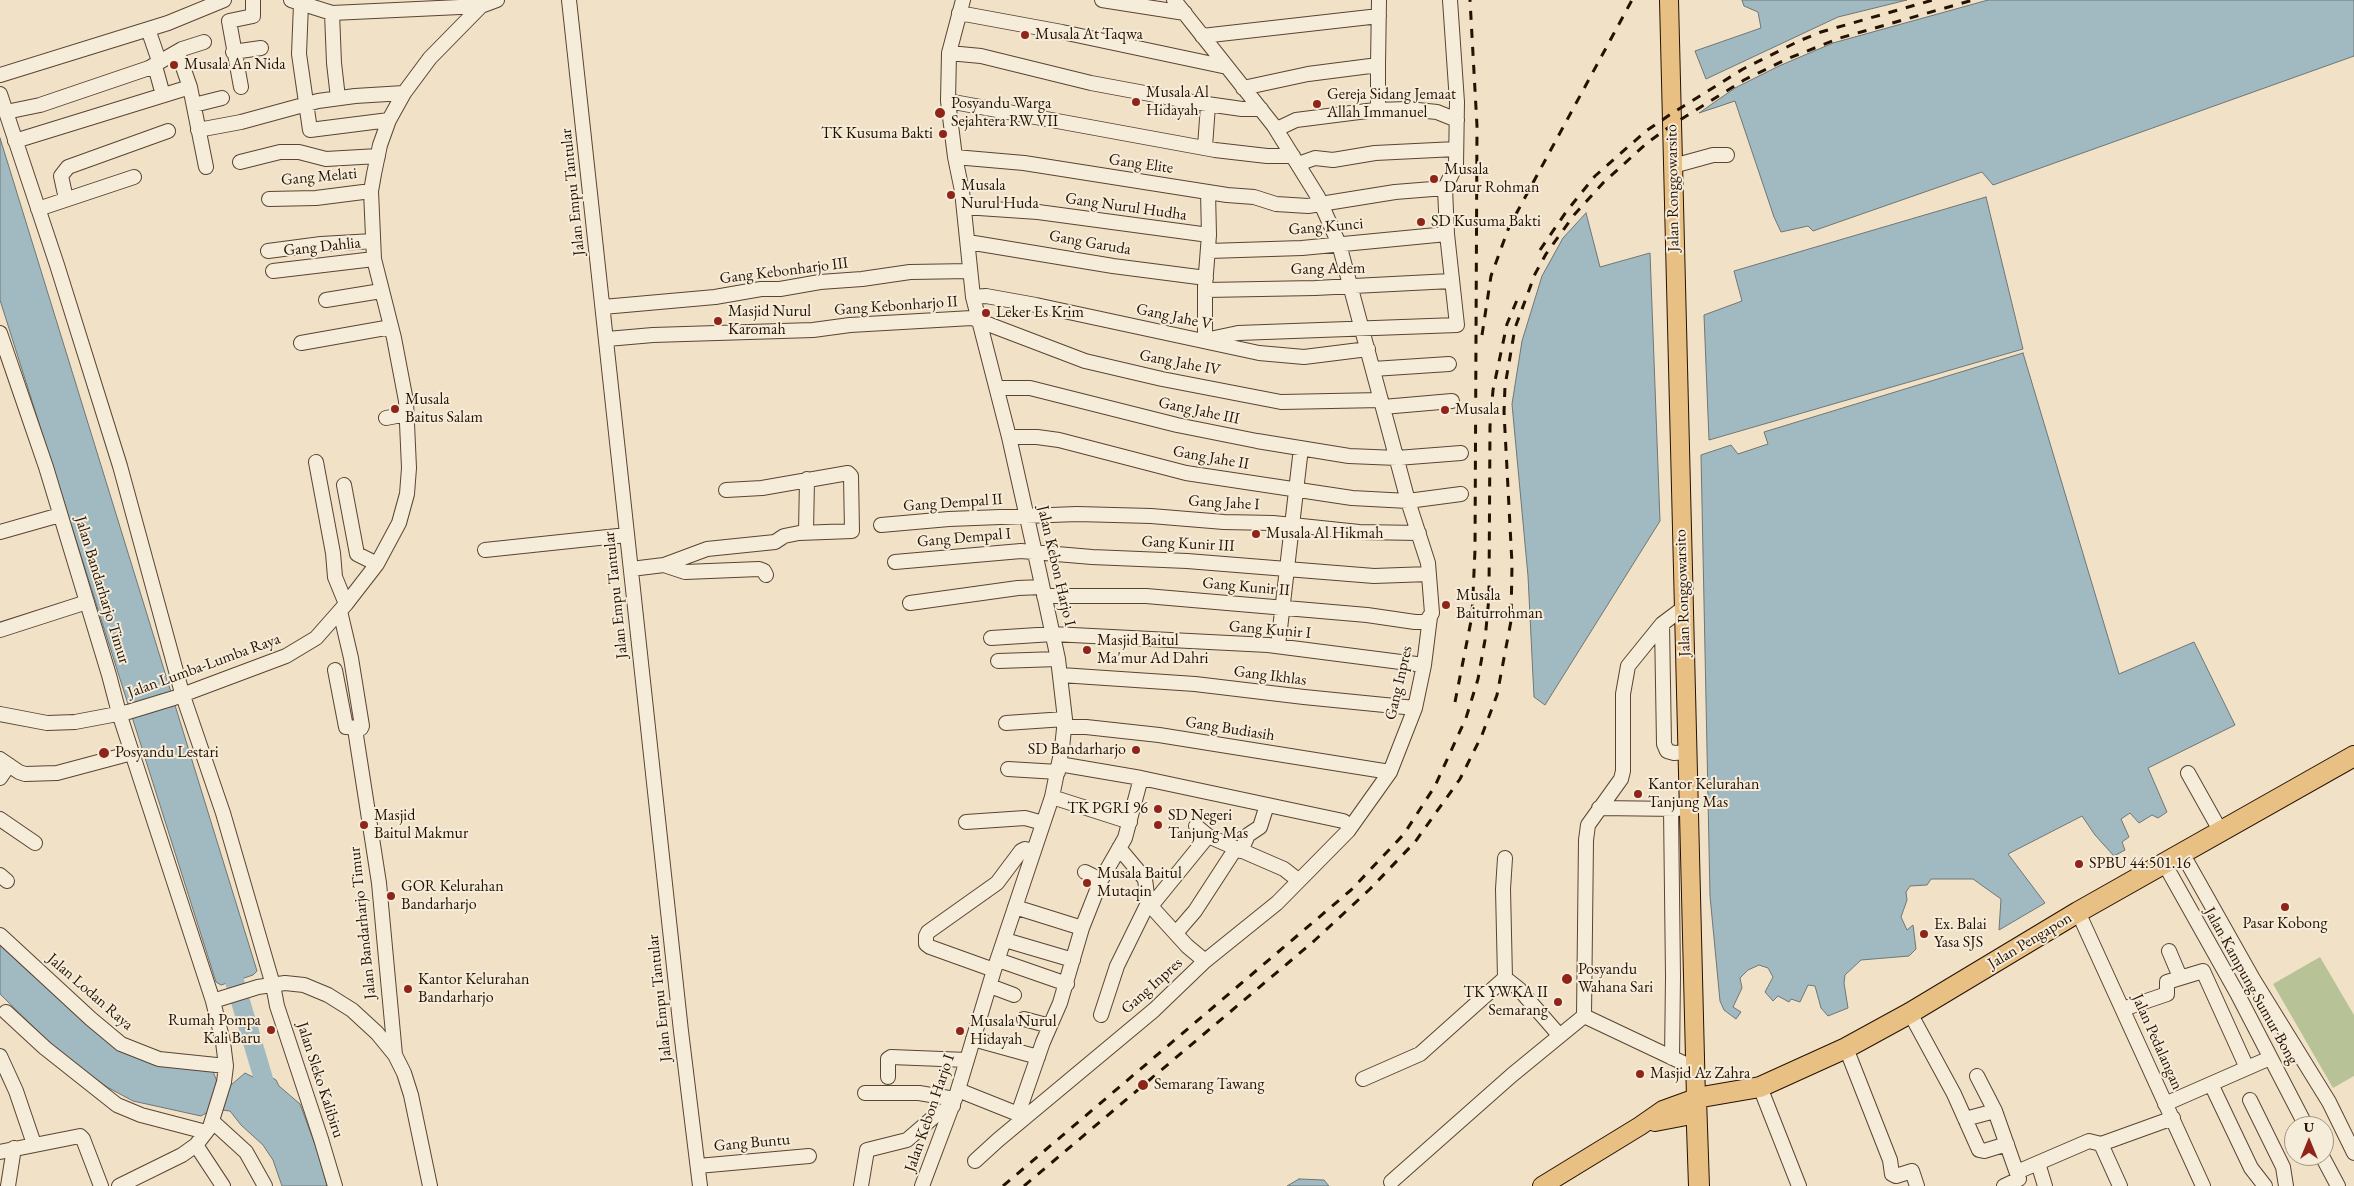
<!DOCTYPE html>
<style>
body{margin:0}
#map{position:relative;width:2354px;height:1186px;overflow:hidden;background:#f1e1c6;font-family:"EB Garamond",serif}
canvas{display:block}
.north{position:absolute;left:2284px;top:1116px;width:50px;height:50px;box-sizing:border-box;background:#f6ecda;border:1px solid #a29483;border-radius:50%;rotate:0deg;font-size:14px;font-weight:700;line-height:20px;text-align:center;color:#251100}
.north::after{content:'';display:block;margin:auto;width:18px;height:22px;background:#8f2418;clip-path:polygon(50% 0,100% 100%,50% 72%,0 100%)}
</style>
<div id="map">
<canvas width="2354" height="1186"></canvas>
<div class="north">U</div>
</div>
<script>
const context = document.querySelector('canvas').getContext('2d');
context.lineJoin = 'round';
function fill(path, color) { context.fillStyle = color; context.fill(path, 'evenodd'); }
const shape = rows => new Path2D(rows.map(r => 'M' + r).join(''));
function strokePath(path, color, width, dash) { context.strokeStyle = color; context.lineWidth = width; context.lineCap = dash ? 'butt' : 'round'; context.setLineDash(dash || []); context.stroke(path); }
function drawText(font, color, halo, rows, align = 'center') {
  context.font = font + ' "EB Garamond",serif'; context.lineWidth = 4; context.setLineDash([]); context.textBaseline = 'middle'; context.strokeStyle = halo; context.fillStyle = color; for (const [text, x, y, turn = 0] of rows) {
    context.save(); context.translate(x, y); context.rotate((+turn || 0) * Math.PI / 180); context.textAlign = isNaN(turn) ? turn : align; if (halo) context.strokeText(text, 0, 0); context.fillText(text, 0, 0); context.restore();
  }
}
fill(shape([
 [2320,957,2354,1015,2354,1076,2333,1088,2273,984]
]), '#b7c397');
const water = shape([
 [1742,0,1907,0,1838,17,1706,79,1695,51,1761,28,1758,12,1744,6,1742,0],
 [1988,0,2354,0,2354,56,1993,185,1982,172,1813,231,1808,226,1781,232,1774,217,1735,101,1699,113,1735,88,1779,66,1833,43,1988,0],
 [0,138,257,971,253,975,241,979,242,983,232,986,230,982,221,985,216,982,0,300,0,138],
 [1986,197,2023,349,1709,440,1704,315,1742,301,1734,271,1986,197],
 [1586,213,1600,267,1650,253,1660,521,1545,705,1534,697,1528,576,1512,404,1522,341,1542,276,1563,238,1586,213],
 [2023,353,2119,674,2194,642,2235,725,2148,768,2167,812,2158,818,2152,815,2139,823,2130,813,2121,819,2129,837,2122,842,2125,850,2114,856,2095,835,2082,816,2008,854,2045,903,1999,930,2001,899,1973,879,1931,879,1927,885,1910,886,1906,892,1907,900,1901,917,1907,930,1913,925,1916,949,1909,956,1861,960,1845,975,1844,983,1848,1008,1828,1016,1821,1008,1815,986,1808,985,1800,1002,1791,999,1789,1002,1778,996,1773,1001,1765,992,1773,977,1768,968,1759,965,1748,970,1740,978,1742,988,1733,1007,1741,1012,1736,1019,1724,1010,1720,1001,1710,896,1701,455,1731,445,1738,454,1768,444,1764,432,2023,353],
 [0,944,121,1050,212,1069,218,1084,231,1085,245,1073,253,1077,271,1077,276,1080,279,1086,300,1104,321,1161,327,1186,282,1186,273,1160,263,1145,241,1125,230,1111,213,1109,201,1116,133,1101,107,1087,58,1051,0,994,0,944],
 [1299,1179,1324,1180,1329,1186,1287,1186,1299,1179]
]);
fill(water, '#a1bac1');
strokePath(water, '#6f7674', 1);
strokePath(shape([
 [233,976,270,1101]
]), '#a1bac1', 19);
const minor = shape([
 [291,0,332,13,481,6,497,0],
 [569,0,681,1031,700,1186],
 [1102,0,1185,13],
 [301,4,299,54,310,130,389,120],
 [332,13,334,63,338,98],
 [959,13,1062,32,1227,67],
 [148,29,159,61],
 [1202,36,1379,16],
 [233,52,261,48],
 [178,53,190,87,206,167],
 [949,53,981,56,1091,83,1193,102,1242,109,1261,109],
 [1378,65,1378,110],
 [155,66,163,95],
 [0,75,168,23,224,0],
 [241,87,229,21,253,16,253,0],
 [1243,88,1308,74,1378,65,1379,0],
 [0,94,57,265,120,466,182,693,223,813,273,985,277,1006,321,1139,335,1186],
 [948,101,1215,150,1267,156,1293,156],
 [194,105,222,98],
 [6,112,40,105,149,68,182,49,204,42],
 [1277,129,1296,120,1375,110,1408,109,1437,112,1457,120],
 [198,130,241,122,318,101,355,96,404,93],
 [15,141,190,87],
 [1205,147,1208,105],
 [955,157,1024,163,1227,195,1254,197,1276,204,1308,206,1395,192,1445,188],
 [240,162,280,152,299,152,326,159,378,156],
 [1298,164,1315,158,1333,160,1375,153,1456,149],
 [1673,166,1713,155,1727,155],
 [66,199,61,176,68,167,168,131],
 [269,199,316,198,371,191],
 [964,207,1038,212,1209,235,1208,192],
 [38,209,134,177],
 [1209,235,1205,286,1205,340,1238,333,1457,325,1447,234,1445,188,1456,165,1457,102,1450,0],
 [968,242,1113,266,1206,278],
 [268,251,321,244,373,241],
 [1209,251,1302,248,1447,234],
 [273,271,374,259],
 [1206,290,1315,288,1451,281],
 [973,297,986,296,1036,305,1259,353,1304,357,1368,349],
 [326,300,381,291],
 [603,307,715,297,761,289,780,289,820,282,862,279,910,272,970,271],
 [0,333,46,467,109,675,119,713,213,1001],
 [607,339,653,335,813,330,850,325,972,318,1085,361,1162,379,1281,402,1381,400],
 [301,343,391,327],
 [1373,369,1449,364],
 [997,388,1030,388,1177,425,1257,441,1349,456,1397,458,1461,453],
 [1383,407,1452,401],
 [386,418,407,414],
 [1009,437,1037,437,1059,440,1186,473,1352,498,1408,501,1461,494],
 [316,462,333,553,335,577,346,604],
 [344,485,357,554,377,564],
 [881,525,949,519,1077,514,1151,516,1224,522,1273,523,1359,532,1419,533],
 [0,532,60,515],
 [806,532,807,479],
 [485,550,627,535],
 [895,562,1021,551,1092,557,1187,561,1374,576,1429,574],
 [664,565,707,549,775,542,784,536,799,533,852,531,851,476,848,473,762,488,726,490],
 [631,569,664,565,685,572,759,569,764,571,766,575],
 [1044,596,1146,596,1367,615,1415,622,1426,622,1432,613,1428,563,1408,501,1339,244,1318,197,1274,126,1174,0],
 [910,603,1018,588,1042,587],
 [1662,624,1664,744,1667,751,1674,753,1688,752],
 [0,630,87,602],
 [991,638,1053,634,1268,645,1424,665],
 [1278,646,1301,448],
 [998,661,1058,659],
 [335,670,346,727,361,728,362,726,351,658,340,611],
 [1061,675,1195,684,1304,697,1415,708],
 [0,714,47,723,75,722,128,712,174,698,286,656,316,638,346,604,377,564,399,523,407,494,409,468,406,401,394,338,374,259,371,191,374,174,380,145,389,120,404,93,430,58,481,6],
 [1006,723,1065,719],
 [1064,727,1086,727,1159,735,1390,772],
 [355,729,379,883,395,1055],
 [0,759,19,772,25,774,57,773,132,753],
 [1059,764,1141,778,1343,821,1349,825,1348,831],
 [1008,769,1058,772],
 [2188,773,2221,832],
 [0,778,9,765],
 [1052,797,1130,822],
 [1599,808,1678,809],
 [1671,809,1673,977,1672,1058],
 [0,819,35,843],
 [966,822,1025,818,1043,823],
 [1196,826,1208,836,1284,869,1298,880],
 [1119,848,1145,879,1148,903],
 [1241,851,1248,835,1260,827,1267,805],
 [2182,853,2253,979,2329,1102,2354,1153],
 [2164,863,2237,993,2306,1126],
 [1085,872,1101,880],
 [0,875,7,881],
 [1151,906,1208,836],
 [1015,907,1082,928],
 [2078,912,2203,1186],
 [1176,933,1195,911,1236,848],
 [0,935,91,1019,121,1044,159,1059,226,1066],
 [1005,940,1073,960],
 [2169,951,2180,977],
 [998,960,1067,984],
 [994,970,930,947,926,944,926,936,928,932,997,883,1021,851,1025,849,1034,851],
 [1505,978,1519,989,1559,1035],
 [990,986,1014,995],
 [2123,1009,2167,994,2167,982,2203,971,2247,1068],
 [6,1012,45,1048,117,1105,141,1115,206,1132],
 [1910,1013,1954,1094,1979,1150,1984,1151,2007,1144],
 [1101,1015,1117,966,1148,903,1187,946,1205,961],
 [1584,1016,1696,1069],
 [1024,1019,1050,1026],
 [973,1039,1038,1057],
 [1846,1048,1890,1160,1892,1174,1896,1176,1912,1171],
 [0,1056,16,1091,34,1144],
 [1977,1076,1995,1111,2019,1179,2004,1186],
 [888,1077,888,1059,891,1057,967,1060],
 [1363,1079,1420,1054,1505,978,1503,889,1505,858],
 [2211,1084,2251,1168,2265,1186],
 [1760,1087,1799,1186],
 [958,1090,1018,1114,1043,1042,1060,1003,1082,928,1101,880,1125,838,1141,778],
 [865,1093,919,1093,955,1099],
 [2250,1100,2283,1167,2286,1186],
 [2165,1104,2270,1058],
 [1965,1119,1995,1111],
 [212,1121,246,1152,265,1186],
 [2101,1144,2120,1186],
 [196,1145,223,1186],
 [0,1152,80,1136,83,1139,101,1186],
 [2322,1156,2338,1186],
 [975,1161,998,1140,1154,1010,1205,961,1277,903,1348,831,1390,772,1415,708,1424,665,1430,617],
 [2038,1163,2045,1186],
 [698,1166,809,1156],
 [1912,1171,1917,1186],
 [2017,1172,2089,1141,2101,1144,2173,1118],
 [1391,1182,1512,1075,1584,1016,1586,840,1588,825,1621,779,1623,771,1623,694,1628,666,1662,624,1682,609],
 [8,1186,14,1148],
 [119,1186,182,1155,196,1145,210,1127,224,1082,226,1066,223,1042,213,1001,258,987,285,983,304,985,328,995,352,1010,377,1033,395,1055,404,1073,411,1095,430,1186],
 [861,1186,867,1150,907,1140,936,1115,953,1106],
 [922,1186,957,1093,994,970,1052,797,1062,748,1065,719,1058,659,1039,571,1009,437,973,297,962,191,955,157,948,101,949,53,963,0]
]);
const major = shape([
 [1655,1122,1697,1114],
 [1542,1186,1640,1126,1663,1110,1696,1098,1669,0]
]);
const highway = shape([
 [1699,1186,1696,1098,1760,1087,1846,1048,1910,1013,2078,912,2354,756]
]);
strokePath(minor, '#584532', 16);
strokePath(major, '#251100', 20);
strokePath(highway, '#251100', 22);
strokePath(minor, '#f6ecda', 14);
strokePath(major, '#e8c083', 18);
strokePath(highway, '#e8c083', 20);
strokePath(shape([
 [1540,250,1566,212,1595,176,1646,131,1671,114,1743,69,1799,41,1821,32,1933,0],
 [1482,335,1491,276,1509,227,1632,0],
 [1455,702,1472,616,1475,550,1477,126,1470,0],
 [1003,1186,1351,890,1404,834,1435,786,1466,718,1478,679,1485,640,1489,597,1490,426,1493,390,1507,324,1517,300],
 [1024,1186,1314,941,1370,889,1415,842,1460,779,1482,735,1497,695,1511,621,1512,564,1504,412,1505,386,1515,328,1535,274,1546,254,1574,215,1603,183,1647,143,1672,125,1744,80,1787,59,1840,38,1973,0]
]), '#251100', 3, [9, 9]);
for (const [x, y, r, color] of [
 [1025,35,5,"#8f2418"],
 [174,65,5,"#8f2418"],
 [1136,102,5,"#8f2418"],
 [1317,104,5,"#8f2418"],
 [940,113,6,"#8f2418"],
 [943,134,5,"#8f2418"],
 [1434,179,5,"#8f2418"],
 [951,195,5,"#8f2418"],
 [1421,222,5,"#8f2418"],
 [986,313,5,"#8f2418"],
 [718,321,5,"#8f2418"],
 [395,409,5,"#8f2418"],
 [1445,410,5,"#8f2418"],
 [1256,534,5,"#8f2418"],
 [1446,605,5,"#8f2418"],
 [1087,650,5,"#8f2418"],
 [1136,750,5,"#8f2418"],
 [104,753,6,"#8f2418"],
 [1638,794,5,"#8f2418"],
 [1158,809,5,"#8f2418"],
 [364,825,5,"#8f2418"],
 [1158,825,5,"#8f2418"],
 [2079,864,5,"#8f2418"],
 [1087,883,5,"#8f2418"],
 [391,896,5,"#8f2418"],
 [2285,907,5,"#8f2418"],
 [1924,934,5,"#8f2418"],
 [1567,979,6,"#8f2418"],
 [408,989,5,"#8f2418"],
 [1558,1002,5,"#8f2418"],
 [271,1030,5,"#8f2418"],
 [960,1031,5,"#8f2418"],
 [1640,1074,5,"#8f2418"],
 [1143,1085,6,"#8f2418"]
]) { const dot = new Path2D(); dot.arc(x, y, r, 0, 2 * Math.PI); context.fillStyle = color; context.fill(dot); strokePath(dot, '#f6ecda', 2); }
drawText('16px', '#251100', '#f6ecda', [
 ["Musala At Taqwa",1035,35],
 ["Musala An Nida",184,65],
 ["Musala Al",1146,93],
 ["Hidayah",1146,111],
 ["Gereja Sidang Jemaat",1327,95],
 ["Allah Immanuel",1327,113],
 ["Posyandu Warga",951,104],
 ["Sejahtera RW VII",951,122],
 ["TK Kusuma Bakti",933,134,"right"],
 ["Musala",1444,170],
 ["Darur Rohman",1444,188],
 ["Musala",961,186],
 ["Nurul Huda",961,204],
 ["SD Kusuma Bakti",1431,222],
 ["Masjid Nurul",728,312],
 ["Karomah",728,330],
 ["Leker Es Krim",996,313],
 ["Musala",405,400],
 ["Baitus Salam",405,418],
 ["Musala",1455,410],
 ["Musala Al Hikmah",1266,534],
 ["Musala",1456,596],
 ["Baiturrohman",1456,614],
 ["Masjid Baitul",1097,641],
 ["Ma'mur Ad Dahri",1097,659],
 ["SD Bandarharjo",1126,750,"right"],
 ["Posyandu Lestari",115,753],
 ["Kantor Kelurahan",1648,785],
 ["Tanjung Mas",1648,803],
 ["TK PGRI 96",1148,809,"right"],
 ["Masjid",374,816],
 ["Baitul Makmur",374,834],
 ["SD Negeri",1168,816],
 ["Tanjung Mas",1168,834],
 ["SPBU 44.501.16",2089,864],
 ["Musala Baitul",1097,874],
 ["Mutaqin",1097,892],
 ["GOR Kelurahan",401,887],
 ["Bandarharjo",401,905],
 ["Pasar Kobong",2285,924,"center"],
 ["Ex. Balai",1934,925],
 ["Yasa SJS",1934,943],
 ["Posyandu",1578,970],
 ["Wahana Sari",1578,988],
 ["Kantor Kelurahan",418,980],
 ["Bandarharjo",418,998],
 ["TK YWKA II",1548,993,"right"],
 ["Semarang",1548,1011,"right"],
 ["Rumah Pompa",261,1021,"right"],
 ["Kali Baru",261,1039,"right"],
 ["Musala Nurul",970,1022],
 ["Hidayah",970,1040],
 ["Masjid Az Zahra",1650,1074],
 ["Semarang Tawang",1154,1085]
], 'left');
drawText('16px', '#251100', '#f6ecda', [
 ["Gang Elite",1141,164,8],
 ["Gang Melati",319,177,-5],
 ["Jalan Ronggowarsito",1673,188,-91],
 ["Jalan Empu Tantular",573,192,-96],
 ["Gang Nurul Hudha",1126,207,8],
 ["Gang Kunci",1326,227,-5],
 ["Gang Garuda",1090,243,10],
 ["Gang Dahlia",322,247,-6],
 ["Gang Adem",1328,269,-1],
 ["Gang Kebonharjo III",784,271,-7],
 ["Gang Kebonharjo II",896,306,-4],
 ["Gang Jahe V",1174,317,12],
 ["Gang Jahe IV",1180,363,11],
 ["Gang Jahe III",1199,411,12],
 ["Gang Jahe II",1211,458,10],
 ["Gang Dempal II",953,503,-4],
 ["Gang Jahe I",1224,503,3],
 ["Gang Dempal I",964,538,-5],
 ["Gang Kunir III",1188,544,3],
 ["Jalan Kebon Harjo I",1056,566,77],
 ["Gang Kunir II",1246,587,5],
 ["Jalan Bandarharjo Timur",102,590,73],
 ["Jalan Ronggowarsito",1683,593,-92],
 ["Jalan Empu Tantular",616,595,-96],
 ["Gang Kunir I",1270,630,5],
 ["Jalan Lumba-Lumba Raya",204,666,-20],
 ["Gang Ikhlas",1270,676,7],
 ["Gang Inpres",1399,683,-77],
 ["Gang Budiasih",1230,729,9],
 ["Jalan Bandarharjo Timur",363,923,-96],
 ["Jalan Pengapon",2030,941,-31],
 ["Gang Inpres",1152,986,-42],
 ["Jalan Kampung Sumur Bong",2251,986,61],
 ["Jalan Lodan Raya",90,992,41],
 ["Jalan Empu Tantular",660,998,-96],
 ["Jalan Pedalangan",2157,1042,66],
 ["Jalan Sleko Kalibiru",320,1080,72],
 ["Jalan Kebon Harjo I",930,1113,-71],
 ["Gang Buntu",752,1143,-5]
]);
</script>
